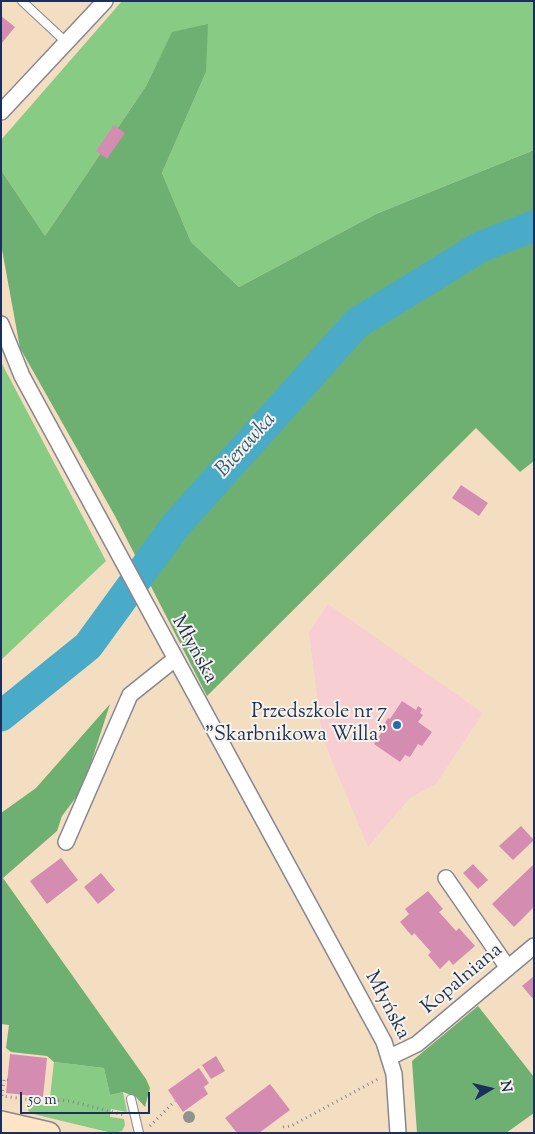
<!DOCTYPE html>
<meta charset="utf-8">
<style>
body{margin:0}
#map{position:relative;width:535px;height:1134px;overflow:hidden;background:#f4dec1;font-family:"Sorts Mill Goudy",serif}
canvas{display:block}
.frame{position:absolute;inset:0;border:2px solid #1b2f5e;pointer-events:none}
.north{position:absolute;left:465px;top:1064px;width:50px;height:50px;-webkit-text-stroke:4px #f7f3e8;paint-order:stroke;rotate:81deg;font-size:14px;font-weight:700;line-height:20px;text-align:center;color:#1b2f5e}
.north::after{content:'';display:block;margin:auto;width:18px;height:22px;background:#1b2f5e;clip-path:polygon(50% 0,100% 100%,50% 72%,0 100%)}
.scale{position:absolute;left:20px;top:1092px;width:130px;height:22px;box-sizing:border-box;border:2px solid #1b2f5e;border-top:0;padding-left:6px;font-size:15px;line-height:18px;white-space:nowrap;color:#1b2f5e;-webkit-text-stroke:4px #f7f3e8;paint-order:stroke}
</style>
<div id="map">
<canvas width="535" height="1134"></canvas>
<div class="frame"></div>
<div class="north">N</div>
<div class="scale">50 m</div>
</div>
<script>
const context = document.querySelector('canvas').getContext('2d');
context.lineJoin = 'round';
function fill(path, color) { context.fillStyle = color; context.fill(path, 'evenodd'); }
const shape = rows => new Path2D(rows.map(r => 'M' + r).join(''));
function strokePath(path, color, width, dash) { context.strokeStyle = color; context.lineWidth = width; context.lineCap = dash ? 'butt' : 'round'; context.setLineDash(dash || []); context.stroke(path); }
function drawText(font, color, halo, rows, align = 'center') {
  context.font = font + ' "Sorts Mill Goudy",serif'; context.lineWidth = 4; context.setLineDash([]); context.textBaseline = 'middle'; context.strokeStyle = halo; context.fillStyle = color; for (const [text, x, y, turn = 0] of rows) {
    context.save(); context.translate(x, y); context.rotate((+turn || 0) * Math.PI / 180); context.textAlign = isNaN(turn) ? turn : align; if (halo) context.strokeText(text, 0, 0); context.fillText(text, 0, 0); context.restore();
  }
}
fill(shape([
 [328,604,483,713,436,784,410,798,368,847,322,737,309,632]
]), '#f7cfd2');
fill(shape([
 [122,1,534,1,534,150,376,214,239,287,191,242,162,173,206,72,172,33,146,86,45,236,1,170,1,140],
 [1,362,106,561,1,660],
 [54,1062,104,1068,110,1095,123,1092,127,1112,111,1109,110,1117,124,1119,125,1125,122,1131,112,1133,29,1113,27,1103,49,1106]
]), '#88cb84');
fill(shape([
 [208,24,206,72,162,173,191,242,239,287,376,214,534,150,534,461,520,472,476,428,207,696,115,516,20,348,1,244,1,170,45,236,146,86,172,32],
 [110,704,83,788,62,816,57,831,3,878,146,1079,150,1088,145,1107,136,1097,123,1092,110,1095,104,1068,54,1062,47,1056,11,1052,6,1048,9,1025,1,1024,1,813,36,788],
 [478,1006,534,1077,534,1113,506,1133,417,1133,412,1061]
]), '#6eaf72');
strokePath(shape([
 [1,716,88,646,176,525,357,323,480,247,534,226]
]), '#49abc8', 31);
fill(shape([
 [1,16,15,27,1,44],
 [114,125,125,133,107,159,96,151],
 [461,485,488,503,479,516,452,498],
 [402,701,416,710,418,706,422,709,420,713,423,715,418,722,432,732,422,746,418,744,410,757,405,755,400,762,374,744,382,732,380,731,388,718,390,719],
 [521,826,534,840,513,860,499,846],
 [61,858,78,880,47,904,30,881],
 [473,864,488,880,478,889,463,873],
 [534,864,534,907,514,927,492,904],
 [101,873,115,890,98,904,84,887],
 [428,891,443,909,439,912,456,931,459,928,475,946,453,965,449,960,440,969,428,955,431,952,414,933,412,936,400,922,409,914,405,909],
 [534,976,534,1000,522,986],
 [10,1054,47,1058,43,1097,6,1093],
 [216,1056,225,1071,211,1079,202,1065],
 [199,1068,209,1083,204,1087,208,1094,183,1112,168,1090],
 [270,1084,290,1110,259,1133,237,1133,225,1118]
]), '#d48cb1');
const lane = shape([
 [22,1,67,43],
 [131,1099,139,1133]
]);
const street = shape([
 [1,112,105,1],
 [1,324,22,376,384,1042,394,1074,398,1133],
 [66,842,130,695,175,659],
 [446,878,508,968],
 [390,1057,417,1044,534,946]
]);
const secondary = shape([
 [1,1122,49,1133]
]);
strokePath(lane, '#888690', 10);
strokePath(street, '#888690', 18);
strokePath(secondary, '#888690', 24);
strokePath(shape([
 [8,1080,4,1079,2,1096,46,1102,47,1099,70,1101,124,1115],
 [150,1126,175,1101],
 [283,1127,291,1126,380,1078]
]), '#888690', 3, [1, 4]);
strokePath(lane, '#fff', 8);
strokePath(street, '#fff', 15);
strokePath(secondary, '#fee5c5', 21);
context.fillStyle = '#8c9390';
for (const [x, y] of [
 [189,1117]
]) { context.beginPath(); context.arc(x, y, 6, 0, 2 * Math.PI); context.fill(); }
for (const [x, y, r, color] of [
 [397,725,5,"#1f6fb2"]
]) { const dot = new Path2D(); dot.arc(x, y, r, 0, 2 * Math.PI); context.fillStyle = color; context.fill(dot); strokePath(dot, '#f7f3e8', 2); }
drawText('20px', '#1b2f5e', '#f7f3e8', [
 ["Młyńska",193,650,61],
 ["Kopalniana",463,980,-40],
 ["Młyńska",386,1006,62]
]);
drawText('20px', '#1b2f5e', '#f7f3e8', [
 ["Przedszkole nr 7",387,714],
 ["\"Skarbnikowa Willa\"",387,737]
], 'right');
drawText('italic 21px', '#2b5a83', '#f7f3e8', [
 ["Bierawka",247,446,-48]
]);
</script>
